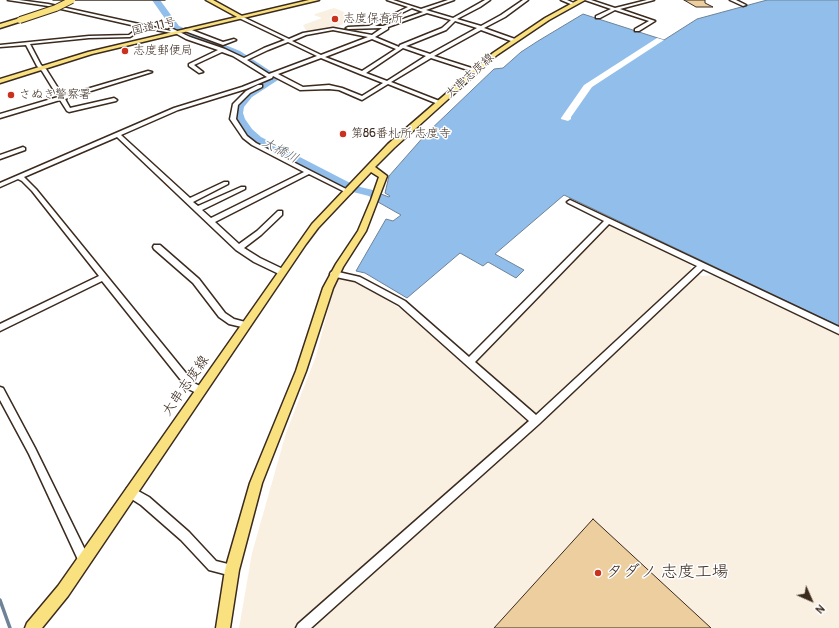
<!DOCTYPE html>
<meta charset="utf-8">
<style>
body{margin:0}
#map{position:relative;width:839px;height:628px;overflow:hidden;background:#fff;font-family:Pangolin,sans-serif}
canvas{display:block}
.north{position:absolute;left:791px;top:580px;width:40px;height:40px;-webkit-text-stroke:3px #fff;paint-order:stroke;rotate:135deg;font-size:11px;font-weight:700;line-height:16px;text-align:center;color:#3b2a1e}
.north::after{content:'';display:block;margin:auto;width:14px;height:18px;background:#3b2a1e;clip-path:polygon(50% 0,100% 100%,50% 72%,0 100%)}
</style>
<div id="map">
<canvas width="839" height="628"></canvas>
<div class="north">N</div>
</div>
<script>
const context = document.querySelector('canvas').getContext('2d');
context.lineJoin = 'round';
function fill(path, color) { context.fillStyle = color; context.fill(path, 'evenodd'); }
const shape = rows => new Path2D(rows.map(r => 'M' + r).join(''));
function strokePath(path, color, width, dash) { context.strokeStyle = color; context.lineWidth = width; context.lineCap = dash ? 'butt' : 'round'; context.setLineDash(dash || []); context.stroke(path); }
function drawText(font, color, halo, rows, align = 'center') {
  context.font = font + ' Pangolin,"Klee One",sans-serif'; context.lineWidth = 3; context.setLineDash([]); context.textBaseline = 'middle'; context.strokeStyle = halo; context.fillStyle = color; for (const [text, x, y, turn = 0] of rows) {
    context.save(); context.translate(x, y); context.rotate((+turn || 0) * Math.PI / 180); context.textAlign = isNaN(turn) ? turn : align; if (halo) context.strokeText(text, 0, 0); context.fillText(text, 0, 0); context.restore();
  }
}
fill(shape([
 [334,8,342,11,345,13,347,17,353,20,331,29,307,32,303,25,322,18,314,15,315,14],
 [609,226,616,227,690,263,692,272,702,276,713,275,839,335,839,628,239,628,252,553,286,433,316,356,336,279,340,278,360,283,401,309,470,367]
]), '#f9f0e2');
const water = shape([
 [767,0,839,0,839,326,564,195,495,254,524,270,516,278,488,262,483,266,460,253,407,298,365,273,356,271,386,219,393,221,401,215,378,202,381,194,389,197,390,196,385,193,389,176,426,134,494,69,503,68,521,52,538,41,583,14,664,40,697,19,767,0]
]);
fill(water, '#91beea');
strokePath(water, '#6f8398', 1);
fill(shape([
 [657,38,664,40,592,87,571,117,571,119,568,121,561,119,561,118,584,85]
]), '#fff');
strokePath(shape([
 [0,600,10,628]
]), '#6f8398', 3.5);
fill(shape([
 [152,0,160,0,179,26,240,51,278,76,279,78,278,80,252,97,244,107,243,113,245,119,252,129,261,137,356,186,377,191,386,199,384,202,376,202,369,196,349,191,253,141,244,133,235,119,233,113,234,106,246,93,269,78,234,55,173,30,152,0]
]), '#91beea');
const building = shape([
 [684,0,705,0,705,3,713,7,696,7,684,0],
 [593,519,711,628,494,628,593,519]
]);
fill(building, '#ecce9f');
strokePath(building, '#3b2a1e', 1);
const minor = shape([
 [8,0,19,0,48,4,171,31,169,29,171,28,190,37,225,49,244,58,264,48,285,40,239,18,239,17,241,16,289,39,303,33,333,28,372,35,382,28,348,29,346,28,348,27,369,26,408,7,387,0,393,0,421,9,448,0,454,0,426,10,453,18,485,0,490,0,480,7,457,19,481,26,501,15,523,0,528,0,505,17,484,28,515,39,515,41,511,41,481,30,434,56,478,70,478,72,474,72,431,58,391,82,442,102,442,104,438,104,388,84,362,100,339,90,329,89,300,90,273,76,272,78,246,89,178,110,121,135,190,198,224,182,228,182,228,184,193,202,198,206,241,187,245,187,245,189,202,210,211,218,304,172,252,145,243,138,230,119,233,104,246,91,258,85,262,85,262,87,250,93,238,105,236,119,247,136,256,143,352,192,349,194,309,174,215,222,239,244,257,231,278,211,282,211,282,215,261,235,244,248,260,258,285,270,286,272,285,274,279,274,254,262,236,250,117,137,24,177,36,189,194,383,204,388,205,391,204,394,201,395,188,389,102,281,0,331,0,324,99,276,32,191,22,181,18,179,0,187,0,183,174,108,242,87,267,77,233,56,222,52,194,65,203,72,199,73,189,66,189,64,218,50,186,39,177,34,145,28,130,37,89,38,30,44,41,65,46,69,63,96,148,71,152,72,65,99,70,108,114,98,117,100,116,101,69,112,67,111,60,100,0,118,0,114,58,97,42,71,37,66,26,45,0,47,0,45,89,36,129,35,140,27,48,6,8,0],
 [412,8,423,12,383,26,375,26,412,8],
 [427,13,451,20,442,28,400,45,399,47,375,37,388,29,388,27,427,13],
 [455,21,477,28,430,54,406,46,446,30,455,21],
 [333,30,368,37,321,55,292,41,306,35,333,30],
 [372,39,396,49,362,71,325,57,372,39],
 [288,42,317,56,269,74,247,60,268,50,288,42],
 [403,48,426,56,387,81,366,73,403,48],
 [321,58,360,74,383,83,362,96,342,88,329,85,303,87,278,74,321,58],
 [561,0,567,0,576,4,573,5,561,0],
 [585,0,591,0,615,8,647,0,654,0,620,9,655,21,639,31,635,31,635,29,649,21,615,10,600,18,596,18,596,16,611,9,585,0],
 [730,0,736,0,746,5,743,6,730,0],
 [185,29,189,29,223,42,234,39,236,40,223,45,185,31,185,29],
 [23,147,25,148,25,150,0,159,0,155,23,147],
 [570,200,839,327,839,334,703,269,539,424,311,628,296,628,298,624,529,421,399,305,355,281,331,276,330,274,331,272,334,271,360,277,405,301,469,357,604,221,568,203,567,202,570,200],
 [609,224,697,266,536,415,475,362,609,224],
 [154,245,160,245,199,279,225,313,234,319,249,323,250,325,249,327,246,328,229,324,219,317,193,283,154,249,153,247,154,245],
 [0,387,3,388,35,448,88,556,90,560,88,564,84,566,80,564,29,454,0,400,0,387],
 [131,487,149,497,189,532,216,561,236,566,238,570,236,574,232,576,209,570,181,540,141,505,127,496,126,492,127,488,131,487]
]);
const major = shape([
 [206,0,213,0,244,17,239,18,206,0],
 [578,0,585,0,549,20,497,55,394,148,375,167,387,176,366,231,343,267,333,288,306,371,262,483,239,570,230,628,216,628,225,570,250,483,296,371,323,288,336,264,358,231,371,200,379,177,371,172,318,228,306,244,68,596,42,628,25,628,27,623,58,586,312,224,388,144,493,53,545,18,578,0],
 [20,18,23,20,22,21,0,28,0,24,20,18]
]);
const highway = shape([
 [309,0,319,0,92,54,0,83,0,79,88,52,309,0]
]);
strokePath(minor, '#3b2a1e', 3);
strokePath(major, '#3b2a1e', 3);
strokePath(highway, '#3b2a1e', 3);
fill(minor, '#fff');
fill(major, '#fae180');
fill(highway, '#fae180');
strokePath(shape([
 [53,0,165,0]
]), '#3b2a1e', 1.5);
const majorBridge = shape([
 [20,20,56,8,72,0]
]);
strokePath(majorBridge, '#3b2a1e', 8, []);
strokePath(majorBridge, '#fae180', 6);
for (const [x, y, r, color] of [
 [335,19,4,"#c8321e"],
 [125,51,4,"#c8321e"],
 [11,95,4,"#c8321e"],
 [343,134,4,"#c8321e"],
 [598,573,4,"#c8321e"]
]) { const dot = new Path2D(); dot.arc(x, y, r, 0, 2 * Math.PI); context.fillStyle = color; context.fill(dot); strokePath(dot, '#fff', 1.5); }
drawText('12px', '#3b2a1e', '#fff', [
 ["志度保育所",343,19],
 ["志度郵便局",133,51],
 ["さぬき警察署",19,95],
 ["第86番札所 志度寺",351,134]
], 'left');
drawText('12px', '#3b2a1e', '#fff', [
 ["国道11号",154,27,-13],
 ["大串志度線",470,76,-42]
]);
drawText('italic 13px', '#595e65', '#fff', [
 ["大橋川",280,151,28]
]);
drawText('14px', '#3b2a1e', '#fff', [
 ["大串志度線",186,386,-55]
]);
drawText('17px', '#3b2a1e', '#fff', [
 ["タダノ 志度工場",606,573]
], 'left');
</script>
